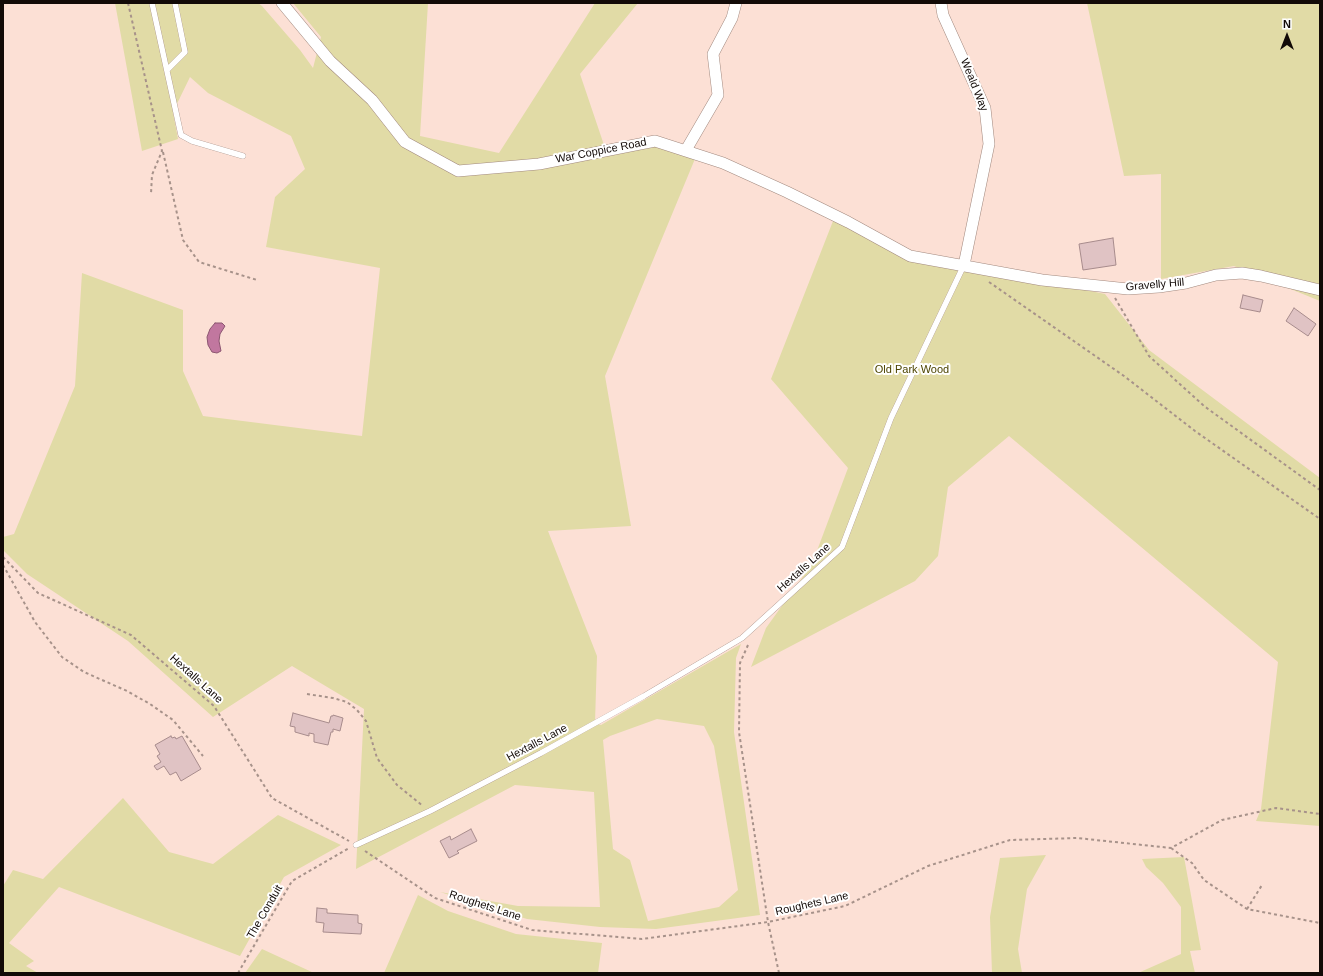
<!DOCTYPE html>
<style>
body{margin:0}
#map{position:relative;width:1323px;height:976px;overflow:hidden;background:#fce0d5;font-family:Arial,sans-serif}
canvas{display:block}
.frame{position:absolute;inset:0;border:4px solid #120a07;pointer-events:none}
.north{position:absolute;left:1267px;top:16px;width:40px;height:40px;-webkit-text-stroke:3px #fff;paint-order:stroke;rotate:0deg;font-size:11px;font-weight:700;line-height:16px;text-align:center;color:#120a07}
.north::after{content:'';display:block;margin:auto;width:14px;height:18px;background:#120a07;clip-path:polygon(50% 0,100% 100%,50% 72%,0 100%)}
</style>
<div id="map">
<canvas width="1323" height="976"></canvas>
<div class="frame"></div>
<div class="north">N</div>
</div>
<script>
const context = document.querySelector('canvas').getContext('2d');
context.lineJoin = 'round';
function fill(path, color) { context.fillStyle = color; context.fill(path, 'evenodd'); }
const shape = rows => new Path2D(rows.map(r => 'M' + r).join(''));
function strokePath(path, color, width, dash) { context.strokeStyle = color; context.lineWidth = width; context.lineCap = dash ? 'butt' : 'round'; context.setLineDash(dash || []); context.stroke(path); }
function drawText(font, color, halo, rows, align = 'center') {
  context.font = font + ' Arial,sans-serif'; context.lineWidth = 4; context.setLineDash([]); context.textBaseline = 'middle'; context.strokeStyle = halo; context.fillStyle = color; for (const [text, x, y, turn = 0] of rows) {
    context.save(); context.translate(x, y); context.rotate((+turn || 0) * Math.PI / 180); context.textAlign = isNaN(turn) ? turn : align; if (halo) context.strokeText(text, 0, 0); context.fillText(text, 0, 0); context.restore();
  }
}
fill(shape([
 [115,3,258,3,262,6,300,50,313,68,321,37,293,3,428,3,420,136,499,153,595,3,638,3,580,74,605,148,655,141,697,154,605,376,631,526,548,531,597,656,595,723,601,725,741,644,736,658,734,732,760,915,656,929,600,927,527,919,440,892,518,906,600,907,594,792,515,785,356,869,364,709,292,666,213,717,128,641,27,574,3,550,3,537,14,534,75,386,82,273,183,310,183,371,203,416,362,436,380,268,266,247,275,197,305,169,291,136,208,93,190,77,173,112,178,139,142,151],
 [657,719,704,726,714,746,738,890,719,907,648,921,630,860,613,849,603,740,610,736],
 [1087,3,1320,3,1320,301,1234,266,1161,279,1161,174,1124,176],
 [835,216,910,256,964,265,1105,294,1149,350,1320,478,1320,826,1256,821,1261,809,1278,662,1009,436,948,487,938,556,915,581,751,667,766,628,812,564,848,468,771,379],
 [123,798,169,852,213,864,278,815,341,845,284,877,240,956,59,887,9,943,34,961,26,966,38,973,3,973,3,886,13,870,43,879],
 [1046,855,1027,889,1018,949,1022,973,992,973,990,917,1000,858],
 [1184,857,1201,950,1190,951,1195,973,1138,973,1181,954,1181,907,1163,883,1146,867,1142,859],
 [418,895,448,911,516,934,602,943,598,973,384,973],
 [262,949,314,973,245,973]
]), '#e1dba6');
const water = shape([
 [215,323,222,323,225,326,220,334,219,341,221,351,217,353,212,352,208,345,207,337,210,329,215,323]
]);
fill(water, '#c1779f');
strokePath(water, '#8c5671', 1);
const building = shape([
 [1113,238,1116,265,1083,270,1079,244,1113,238],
 [1243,295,1263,300,1260,312,1240,308,1243,295],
 [1294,308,1316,324,1308,336,1286,321,1294,308],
 [293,713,329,723,331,716,333,716,333,715,343,718,340,731,333,729,333,732,331,732,328,745,314,742,314,734,309,733,309,736,295,732,295,727,290,726,293,713],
 [171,736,172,738,175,737,176,739,182,736,201,769,181,781,176,772,170,775,164,766,157,770,154,766,161,762,157,756,160,754,155,745,171,736],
 [471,829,477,841,457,851,459,853,449,858,440,841,450,836,451,840,471,829],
 [317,908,327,909,327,913,358,915,358,923,362,924,361,934,323,932,324,923,316,922,317,908]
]);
fill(building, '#e0c3c4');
strokePath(building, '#a78b8c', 1);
const service = shape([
 [152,3,181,135,192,141,243,156],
 [167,70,185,52,175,3],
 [356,845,430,811,541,753,644,696,742,638,842,547,891,418,964,265]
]);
const minor = shape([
 [282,3,330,61,372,100,405,142,458,171,539,164,655,141,723,163,787,192,848,222,910,256,1042,280,1128,289,1159,287,1186,283,1216,275,1242,273,1261,276,1320,290],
 [941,3,943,15,985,108,989,144,964,265],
 [686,150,718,95,713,54,732,18,736,3]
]);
strokePath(service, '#a2897f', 6);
strokePath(minor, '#a2897f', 12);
strokePath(shape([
 [128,3,162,151,152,175,151,194],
 [163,152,183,240,199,262,257,280],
 [989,282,1124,376,1195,431,1320,519],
 [1115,298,1149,356,1204,406,1320,490],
 [3,557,38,593,131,635,214,706,272,798,349,841],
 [3,565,35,622,62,657,84,672,127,691,150,704,173,720,203,756],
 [748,645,740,663,739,732,768,922,779,973],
 [307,694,333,698,347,702,357,710,366,721,377,758,397,785,423,806],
 [1171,848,1192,863,1204,880,1247,909,1320,923],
 [365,851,435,898,532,930,642,939,768,922,845,906,928,866,1010,840,1077,838,1171,848,1222,820,1276,808,1320,814],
 [1247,909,1262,885],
 [238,973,292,881,349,848]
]), '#a7928a', 2, [3, 3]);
strokePath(service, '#fff', 5.5);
strokePath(minor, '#fff', 11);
drawText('11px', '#120a07', '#fff', [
 ["Weald Way",974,85,68],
 ["War Coppice Road",601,151,-11],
 ["Gravelly Hill",1155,285,-5],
 ["Hextalls Lane",804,568,-42],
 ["Hextalls Lane",196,679,42],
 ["Hextalls Lane",537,743,-28],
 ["Roughets Lane",812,904,-13],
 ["Roughets Lane",485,906,18],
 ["The Conduit",265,912,-60]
]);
drawText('11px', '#4c4400', '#fff', [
 ["Old Park Wood",912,370]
]);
</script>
